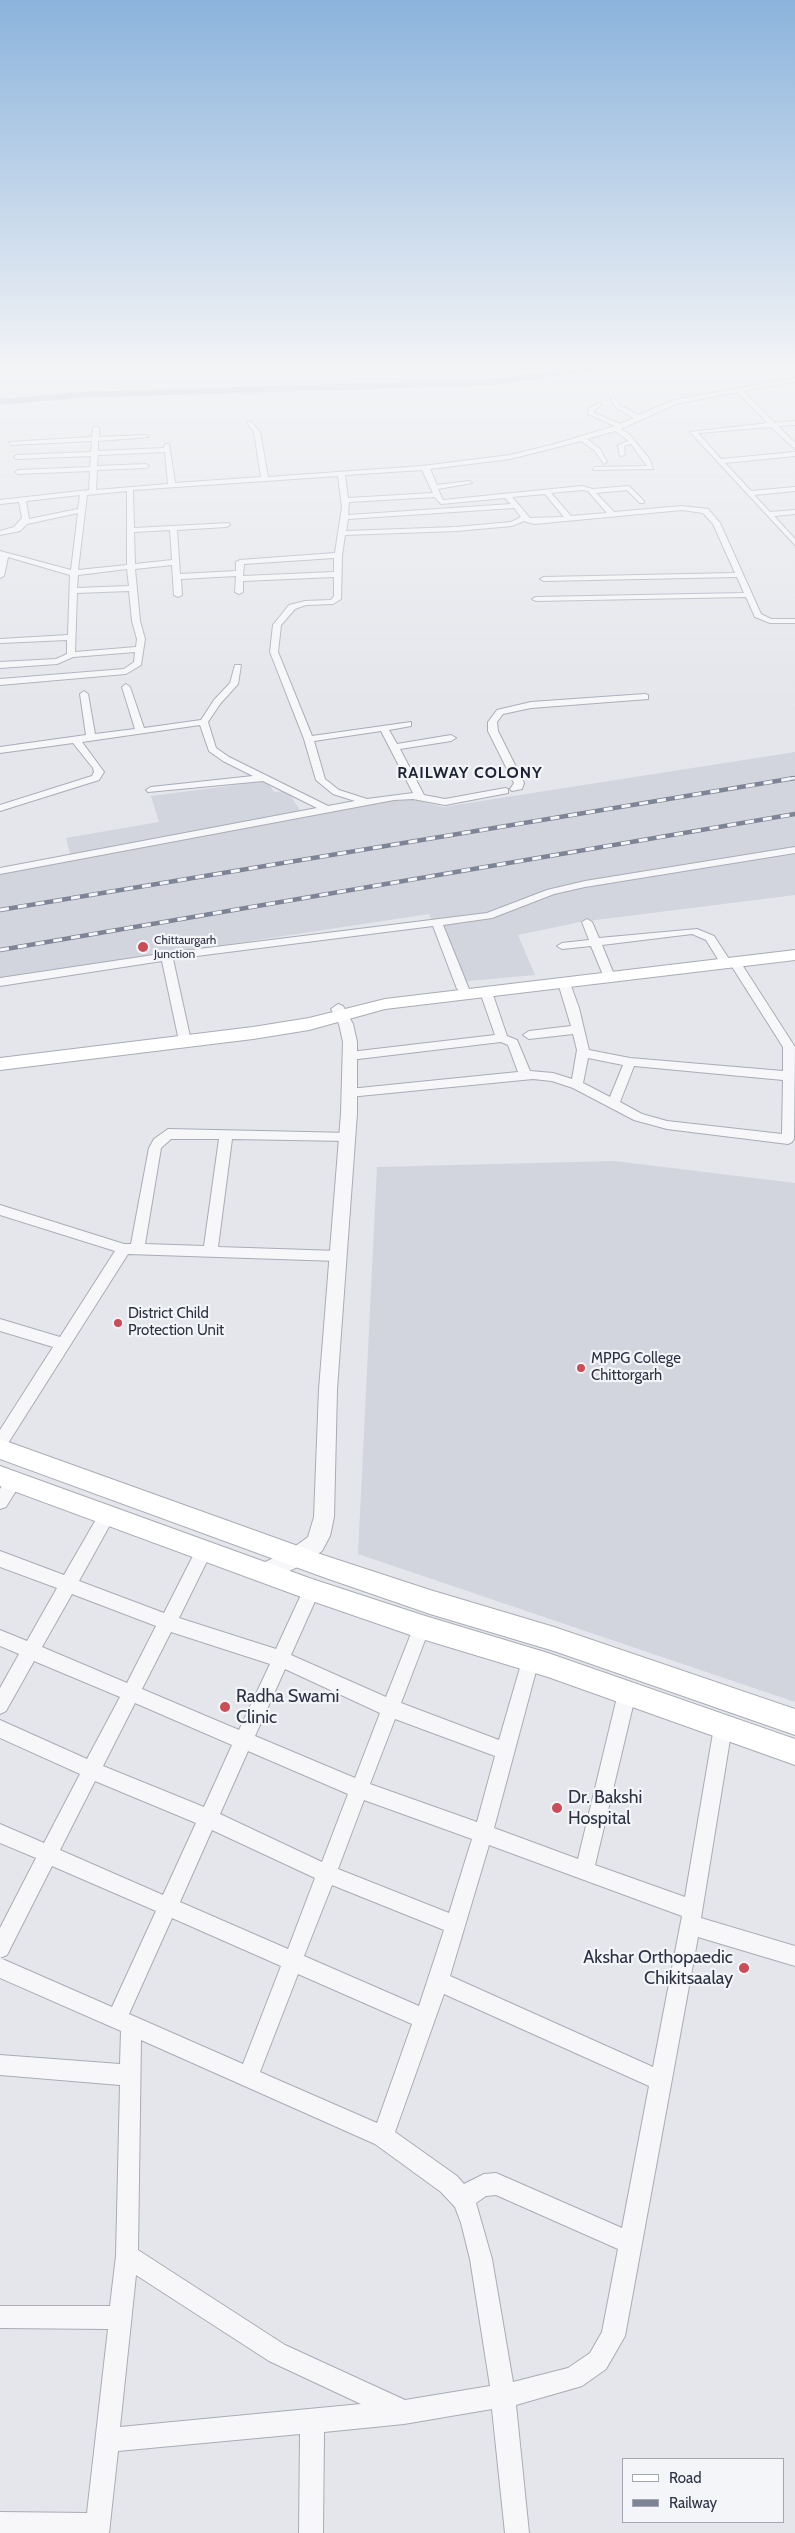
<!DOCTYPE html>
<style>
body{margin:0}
#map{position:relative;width:795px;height:2533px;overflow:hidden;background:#e4e6eb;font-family:Cabin,sans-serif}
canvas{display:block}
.legend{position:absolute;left:622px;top:2458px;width:162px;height:65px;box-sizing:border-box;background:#f4f5f9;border:1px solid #a4a7b1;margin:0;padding:6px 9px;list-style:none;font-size:15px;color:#2c3244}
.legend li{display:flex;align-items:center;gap:10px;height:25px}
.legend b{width:25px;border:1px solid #a4a7b1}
</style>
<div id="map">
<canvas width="795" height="2533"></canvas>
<ul class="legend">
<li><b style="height:6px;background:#fff"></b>Road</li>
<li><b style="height:6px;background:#7d8495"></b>Railway</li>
</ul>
</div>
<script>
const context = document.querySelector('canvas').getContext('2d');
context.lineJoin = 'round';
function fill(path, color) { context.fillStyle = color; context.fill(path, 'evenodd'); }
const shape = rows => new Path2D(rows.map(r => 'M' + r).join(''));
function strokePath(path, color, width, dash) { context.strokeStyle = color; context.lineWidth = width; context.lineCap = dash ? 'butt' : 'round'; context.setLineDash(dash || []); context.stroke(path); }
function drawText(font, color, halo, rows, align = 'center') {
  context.font = font + ' Cabin,sans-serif'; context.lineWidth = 4.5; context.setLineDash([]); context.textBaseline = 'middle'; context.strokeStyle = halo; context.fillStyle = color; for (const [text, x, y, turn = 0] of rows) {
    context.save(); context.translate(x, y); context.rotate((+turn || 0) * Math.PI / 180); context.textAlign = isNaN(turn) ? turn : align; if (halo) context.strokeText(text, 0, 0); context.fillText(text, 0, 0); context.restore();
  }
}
fill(shape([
 [795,752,795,895,580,922,518,935,535,975,458,982,429,914,0,979,0,872,71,858,66,838,159,822,151,796,267,781,274,792,288,791,304,817,404,797,443,807],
 [614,1161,795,1183,795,1702,358,1554,377,1167]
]), '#d2d5dd');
fill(shape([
 [594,365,620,365,615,368,494,385,79,398,0,405,0,399,79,392,494,379,594,365]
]), '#a0b1ca');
const minor = shape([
 [795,378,795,382,743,391,775,423,795,421,795,425,778,426,795,443,795,449,771,427,698,433,721,459,795,452,795,456,725,463,751,491,795,487,795,491,754,495,770,512,795,510,795,514,774,516,795,539,795,545,690,432,768,423,737,392,676,404,621,429,629,434,649,458,653,469,593,470,595,467,647,466,631,444,624,446,625,455,620,456,618,445,629,441,615,431,587,439,600,449,607,462,604,464,594,450,581,441,510,459,430,469,437,485,469,481,472,483,438,489,443,500,582,486,593,489,629,486,644,501,644,503,640,503,627,490,596,493,614,512,682,506,708,509,720,523,761,614,771,619,795,619,795,623,770,623,755,617,746,597,536,601,532,599,536,597,744,593,737,577,544,581,540,579,544,577,735,573,713,524,703,513,682,510,534,524,524,521,512,526,456,531,345,535,342,555,341,599,333,604,306,605,295,609,281,625,278,652,312,736,411,722,411,726,389,730,397,744,451,735,456,738,451,741,400,749,424,795,445,799,505,788,508,789,508,793,445,805,413,799,394,800,0,874,0,868,317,808,263,781,148,792,146,790,151,787,253,776,223,761,209,751,200,725,82,742,104,772,99,780,0,811,0,805,92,776,94,772,93,768,73,743,0,753,0,747,86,735,80,694,84,691,88,694,95,734,135,729,122,687,126,684,130,687,144,728,201,720,214,700,230,683,235,665,241,665,238,684,220,704,208,722,216,748,229,757,328,806,355,801,333,794,316,780,304,739,270,652,273,625,289,605,305,601,331,600,334,596,334,577,243,581,243,592,239,594,235,592,236,576,181,579,182,595,178,597,174,595,172,565,135,569,140,621,145,639,141,665,126,674,0,685,0,679,124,669,134,662,135,652,73,657,57,664,0,668,0,662,56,659,67,654,67,640,0,643,0,639,68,635,70,575,8,557,4,576,0,578,0,551,71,570,78,513,27,524,20,531,0,535,0,531,14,527,22,518,19,502,0,504,0,500,89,490,90,471,18,474,15,472,18,470,90,467,91,456,17,459,14,457,17,455,91,452,92,441,11,445,9,442,92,437,93,428,96,426,99,428,99,437,146,435,149,437,98,441,98,451,164,448,165,444,169,444,175,483,261,477,254,432,247,423,250,421,260,432,268,477,422,466,510,455,555,444,615,426,588,414,589,408,599,403,602,405,594,410,594,413,620,424,634,418,616,408,611,399,614,397,621,406,639,415,674,400,795,378],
 [165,452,168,484,96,490,97,470,146,468,149,466,146,464,97,466,98,455,165,452],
 [422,470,433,493,348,498,345,475,422,470],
 [338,476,342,507,335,553,240,560,236,562,236,571,180,574,177,530,226,527,230,525,229,523,134,528,133,490,338,476],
 [582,490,588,491,607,513,571,516,551,493,582,490],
 [127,491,127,565,78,570,87,495,127,491],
 [545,494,564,517,530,518,512,497,545,494],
 [80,495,78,509,29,519,26,501,80,495],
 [435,497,441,504,505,498,511,504,348,515,349,502,435,497],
 [514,508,521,517,511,522,456,527,346,531,348,519,514,508],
 [170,530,172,560,135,564,134,532,170,530],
 [334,558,334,572,243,576,244,564,334,558],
 [127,569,129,586,77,588,78,575,127,569],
 [129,591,132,621,137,639,136,647,75,652,77,593,129,591],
 [381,731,413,793,367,799,339,790,325,779,314,741,381,731],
 [645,694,648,695,648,699,531,708,503,714,497,722,498,731,524,783,522,789,512,791,510,789,514,783,488,731,488,722,497,710,531,702,645,694],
 [795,847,795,853,585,887,554,894,492,918,443,925,469,989,463,993,457,989,433,926,173,959,191,1041,185,1045,179,1041,162,961,0,986,0,978,167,953,487,913,547,890,585,881,795,847],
 [587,919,592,922,599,938,697,929,714,936,729,959,727,961,719,961,706,940,692,934,602,945,613,972,607,976,603,975,591,946,562,949,557,946,562,943,589,940,582,922,587,919],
 [735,958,739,960,795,1047,794,1139,792,1142,788,1144,667,1129,634,1120,573,1088,552,1081,533,1079,349,1097,343,1093,349,1089,518,1072,508,1045,501,1042,350,1060,344,1056,350,1052,495,1035,480,992,486,988,492,992,507,1036,517,1040,530,1071,553,1073,572,1079,577,1050,573,1034,529,1039,523,1035,529,1031,571,1026,558,983,564,979,570,983,579,1008,589,1050,630,1058,783,1071,783,1047,729,962,735,958],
 [588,1058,623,1065,610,1097,583,1083,588,1058],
 [634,1066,783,1080,782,1134,667,1121,642,1114,620,1102,634,1066],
 [168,1129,352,1133,354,1136,352,1139,348,1141,232,1139,218,1247,338,1251,343,1252,345,1256,343,1260,338,1261,128,1254,5,1448,0,1450,0,1430,53,1347,0,1331,0,1319,60,1337,115,1251,0,1215,0,1205,124,1244,131,1244,149,1148,154,1139,168,1129],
 [171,1139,219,1139,204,1246,145,1244,161,1148,171,1139],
 [14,1474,20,1476,22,1481,6,1507,0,1509,0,1489,8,1476,14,1474],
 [108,1507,114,1509,116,1514,79,1581,164,1613,199,1544,205,1541,211,1544,213,1549,179,1618,276,1649,306,1584,312,1582,318,1584,320,1590,291,1655,386,1697,416,1621,422,1619,428,1621,430,1627,401,1703,499,1740,524,1654,530,1652,536,1654,539,1660,494,1828,578,1859,618,1693,621,1687,627,1684,633,1687,636,1693,595,1865,685,1897,714,1727,717,1721,723,1718,729,1721,732,1727,701,1918,795,1946,795,1966,698,1937,625,2336,606,2369,582,2386,516,2405,529,2533,505,2533,492,2409,404,2424,324,2432,323,2533,299,2533,300,2434,118,2451,109,2533,0,2533,0,2512,87,2513,108,2329,0,2328,0,2306,110,2306,116,2256,120,2085,0,2075,0,2055,120,2064,121,2031,0,1978,0,1958,112,2007,156,1911,52,1866,7,1955,0,1958,0,1928,36,1858,0,1843,0,1824,44,1843,80,1774,0,1738,0,1720,87,1759,120,1697,34,1661,6,1711,0,1714,0,1688,19,1654,0,1646,0,1630,27,1641,57,1588,0,1567,0,1551,64,1575,102,1509,108,1507],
 [72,1594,156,1626,127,1683,42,1647,72,1594],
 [171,1632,270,1664,239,1730,142,1689,171,1632],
 [285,1669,380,1713,355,1778,255,1736,285,1669],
 [135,1703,232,1745,204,1807,103,1766,135,1703],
 [395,1719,495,1756,477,1822,370,1784,395,1719],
 [248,1751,348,1794,322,1862,220,1814,248,1751],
 [95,1781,196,1823,163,1895,60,1850,95,1781],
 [364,1800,472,1839,449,1913,338,1869,364,1800],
 [212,1830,315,1878,288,1949,180,1902,212,1830],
 [489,1845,682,1916,653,2067,450,1976,489,1845],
 [332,1885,444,1930,419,2006,304,1956,332,1885],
 [172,1918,281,1966,243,2064,129,2014,172,1918],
 [298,1974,412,2024,377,2123,260,2072,298,1974],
 [444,1994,649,2086,622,2228,496,2173,484,2174,464,2184,457,2176,395,2132,444,1994],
 [141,2040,375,2144,441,2192,455,2207,461,2223,470,2259,490,2386,405,2400,285,2345,138,2250,141,2040],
 [496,2195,618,2249,602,2332,590,2353,568,2368,513,2382,492,2259,476,2203,486,2196,496,2195],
 [136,2275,269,2361,361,2404,120,2427,136,2275]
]);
const tertiary = shape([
 [338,1004,343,1006,353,1024,357,1042,357,1113,337,1389,334,1517,330,1536,322,1551,304,1564,266,1582,259,1579,256,1572,259,1565,290,1550,308,1537,314,1517,319,1389,341,1113,343,1042,339,1024,331,1009,338,1004]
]);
const secondary = shape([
 [795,950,795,960,385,1009,309,1030,253,1039,0,1070,0,1058,253,1027,309,1018,385,999,795,950],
 [0,1439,323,1555,430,1590,554,1627,795,1709,795,1735,554,1651,430,1614,323,1577,0,1459,0,1439],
 [0,1466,312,1579,422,1615,548,1653,795,1739,795,1765,548,1677,422,1639,312,1601,0,1486,0,1466]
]);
strokePath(minor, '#a9acb6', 2);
strokePath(tertiary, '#a9acb6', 2);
strokePath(secondary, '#a9acb6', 2);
fill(minor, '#f7f7fa');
fill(tertiary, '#f7f7fa');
fill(secondary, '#fff');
const railFar1 = shape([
 [788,779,795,778]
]);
const rail = shape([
 [0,910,795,778],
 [0,950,795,814]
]);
strokePath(railFar1, '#7d8495', 4);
strokePath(rail, '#7d8495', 4.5);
strokePath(railFar1, '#f4f5f9', 2.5, [7]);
strokePath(rail, '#f4f5f9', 3, [9]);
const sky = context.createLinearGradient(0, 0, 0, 719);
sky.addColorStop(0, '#8bb3dc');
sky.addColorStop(0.51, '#f3f4f6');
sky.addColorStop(1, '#f3f4f600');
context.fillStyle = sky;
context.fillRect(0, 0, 795, 719);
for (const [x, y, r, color] of [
 [143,947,6,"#cc4d56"],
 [118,1323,5,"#cc4d56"],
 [581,1368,5,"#cc4d56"],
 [225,1707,6,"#cc4d56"],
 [557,1808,6,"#cc4d56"],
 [744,1968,6,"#cc4d56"]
]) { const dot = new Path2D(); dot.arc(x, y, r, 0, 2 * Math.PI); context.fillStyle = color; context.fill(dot); strokePath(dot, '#f4f5f9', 2); }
drawText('12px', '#2c3244', '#f4f5f9', [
 ["Chittaurgarh",154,940],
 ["Junction",154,954]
], 'left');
drawText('15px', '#2c3244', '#f4f5f9', [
 ["District Child",128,1314],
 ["Protection Unit",128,1331],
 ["MPPG College",591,1359],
 ["Chittorgarh",591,1376]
], 'left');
context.letterSpacing = '1px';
drawText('bold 16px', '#1e2435', '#f4f5f9', [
 ["RAILWAY COLONY",470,773]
]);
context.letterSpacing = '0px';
drawText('18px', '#2c3244', '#f4f5f9', [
 ["Radha Swami",236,1697],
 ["Clinic",236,1718],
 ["Dr. Bakshi",568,1798],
 ["Hospital",568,1819],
 ["Akshar Orthopaedic",733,1958,"right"],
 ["Chikitsaalay",733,1979,"right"]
], 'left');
</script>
